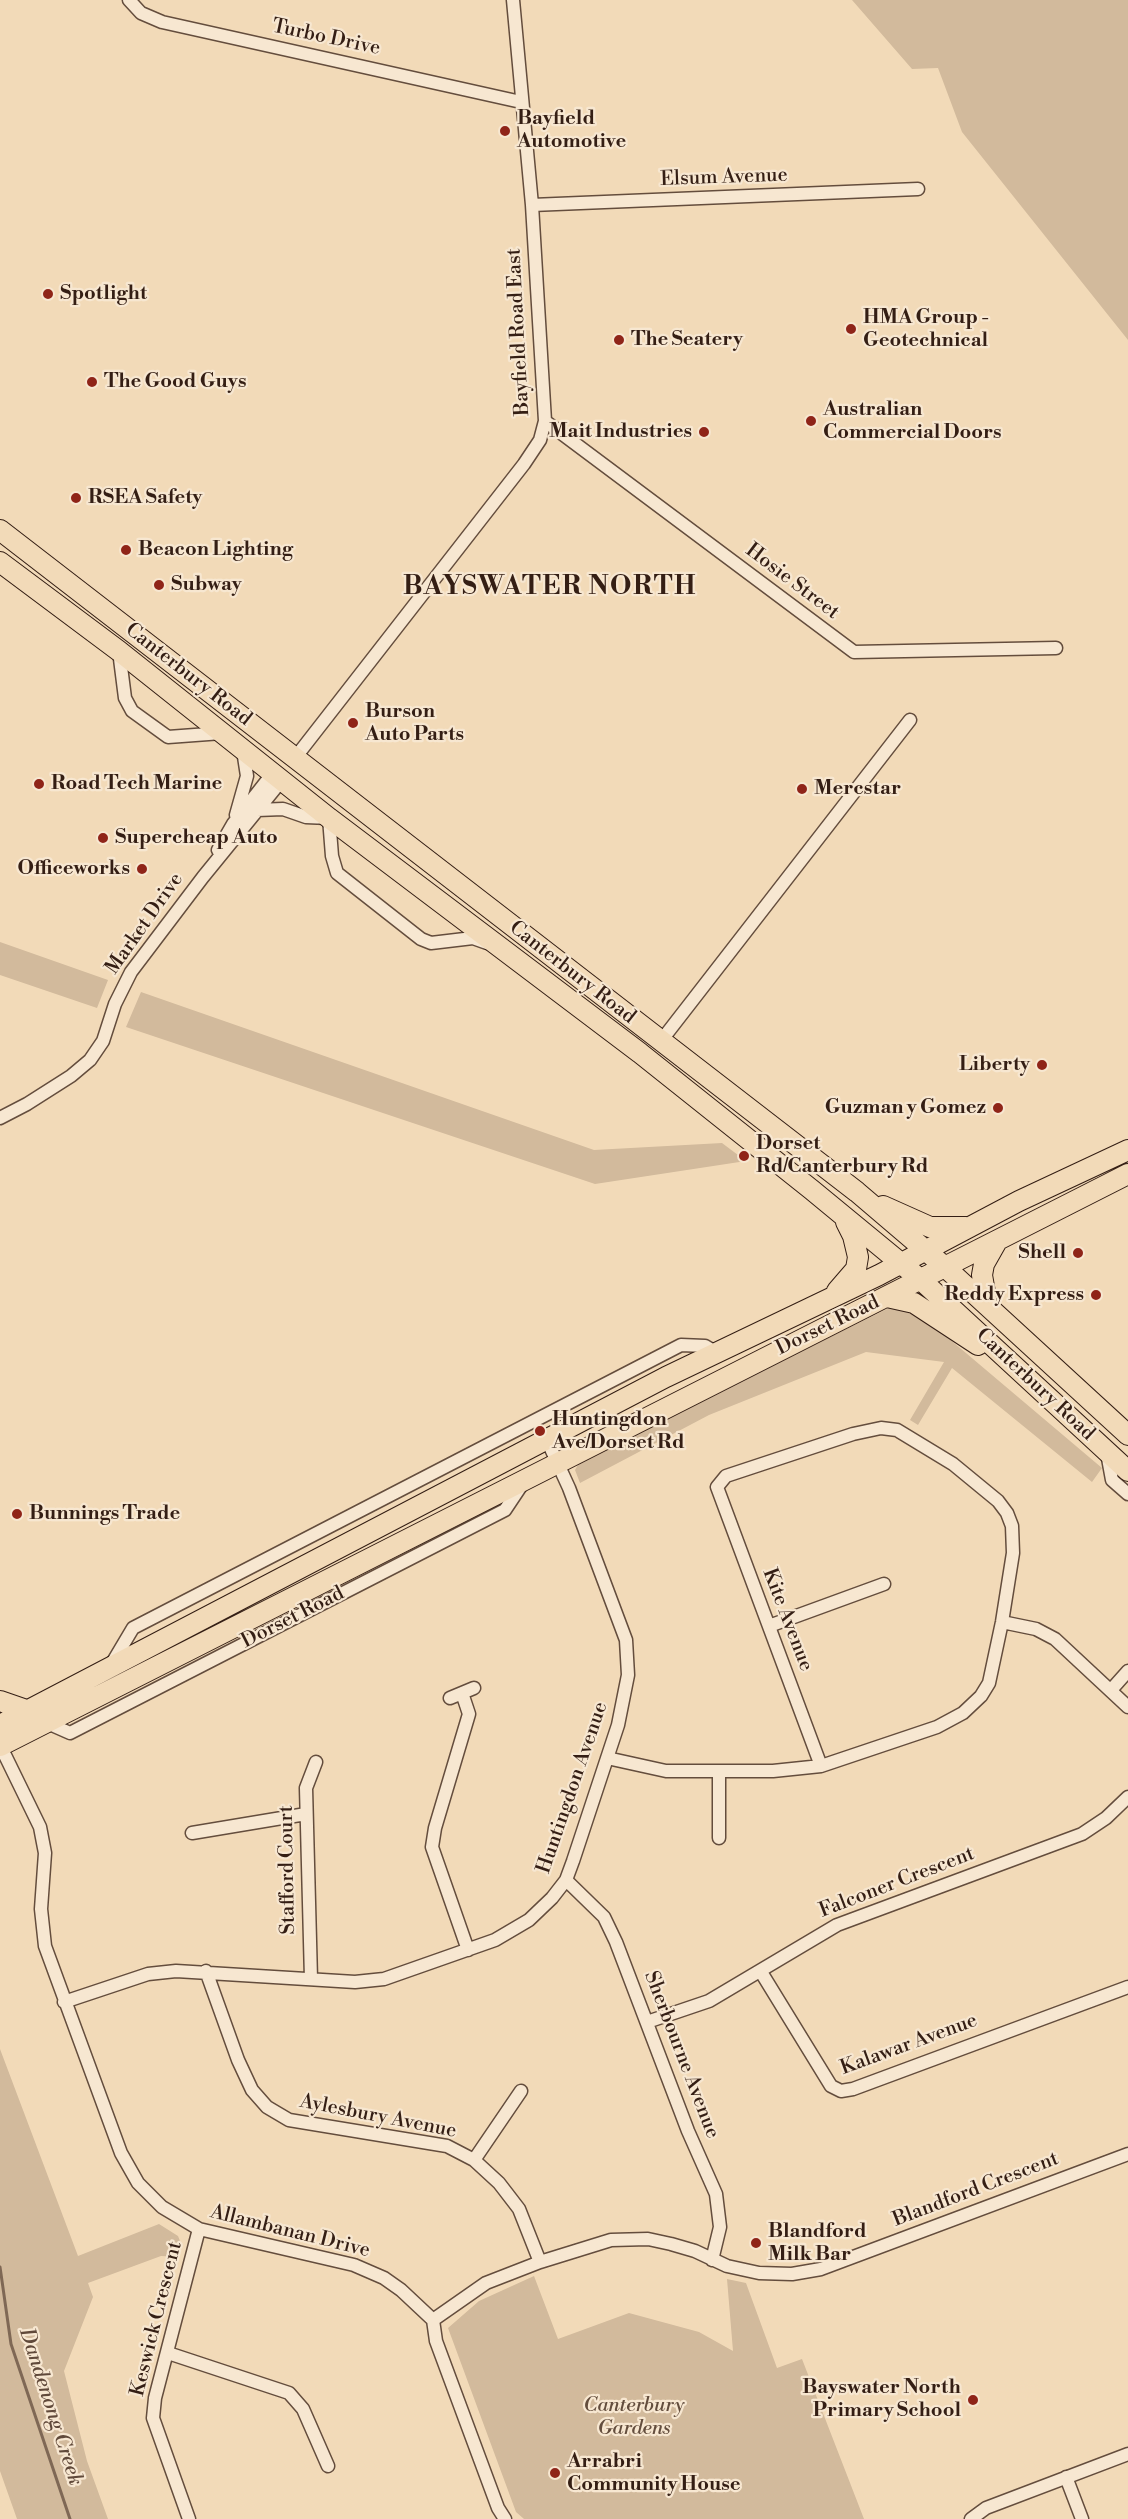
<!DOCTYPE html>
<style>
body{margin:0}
canvas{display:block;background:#f2dab8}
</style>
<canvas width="1128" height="2519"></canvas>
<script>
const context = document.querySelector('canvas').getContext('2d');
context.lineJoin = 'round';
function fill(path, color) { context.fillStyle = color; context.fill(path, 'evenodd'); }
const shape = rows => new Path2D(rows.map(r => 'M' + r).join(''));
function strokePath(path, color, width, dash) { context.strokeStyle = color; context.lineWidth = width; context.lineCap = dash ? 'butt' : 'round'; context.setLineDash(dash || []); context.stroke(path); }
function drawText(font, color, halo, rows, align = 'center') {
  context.font = font + ' "Libre Bodoni",serif'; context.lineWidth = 4.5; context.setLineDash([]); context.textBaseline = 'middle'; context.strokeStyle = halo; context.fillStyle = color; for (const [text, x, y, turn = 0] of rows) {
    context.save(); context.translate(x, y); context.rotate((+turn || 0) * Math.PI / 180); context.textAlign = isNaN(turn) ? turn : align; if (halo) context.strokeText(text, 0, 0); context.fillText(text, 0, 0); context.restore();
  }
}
fill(shape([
 [852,0,1128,0,1128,340,962,132,938,68,912,69],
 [0,942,108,980,97,1008,0,975],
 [141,992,594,1150,722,1143,746,1161,595,1184,126,1027],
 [897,1304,921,1315,1102,1468,1092,1482,952,1368,918,1425,910,1420,944,1362,866,1352,709,1415,580,1483,575,1470,580,1461],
 [0,2049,78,2256,159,2224,178,2236,182,2246,179,2257,161,2256,88,2283,93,2297,64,2371,87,2461,108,2519,17,2519,0,2471],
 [534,2276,558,2339,629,2313,699,2332,733,2351,727,2279,746,2283,777,2368,802,2359,864,2519,524,2519,516,2512,448,2328,479,2301]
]), '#d2ba9c');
strokePath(shape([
 [0,2267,11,2344,70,2519]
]), '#7f6855', 3);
const street = shape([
 [129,0,141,13,162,22,521,102],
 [532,205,918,189],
 [545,421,854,652,1056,648],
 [119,651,125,698,132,711,168,737,222,733],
 [295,758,524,464,540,440,545,421,532,205,513,0],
 [257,810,283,809,306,817,329,818,332,856,337,873,421,939,431,943,473,938,487,943],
 [236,815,247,776,243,750],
 [218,850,233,824,273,773],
 [661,1041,910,720],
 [0,1118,27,1104,71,1076,90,1060,103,1041,115,1004,131,972,203,877,282,780],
 [1107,1453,1112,1480,1128,1494],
 [1002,1622,1036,1629,1055,1639,1128,1707],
 [769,1626,884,1584],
 [111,1665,133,1628,681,1345,705,1346,715,1352],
 [1111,1690,1128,1671],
 [462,1693,469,1714,435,1828,432,1847,468,1950],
 [450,1698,474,1688],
 [45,1722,70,1733,505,1510,523,1483],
 [0,1745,40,1827,45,1853,41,1909,45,1946,121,2153,138,2183,162,2207,199,2229,354,2265,384,2278,401,2290,433,2320,436,2341,498,2508,505,2519],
 [607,1758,666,1771,773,1771,821,1766,937,1727,963,1713,981,1696,989,1683,1002,1622,1013,1553,1012,1526,1007,1513,998,1501,953,1464,897,1430,881,1428,853,1434,726,1476,717,1487,821,1766],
 [719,1773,719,1838],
 [192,1833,306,1814],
 [566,1880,604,1917,616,1942,688,2131,716,2194,720,2227,712,2260],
 [206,1971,238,2060,252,2090,267,2107,289,2120,447,2146,474,2160,499,2183,519,2209,540,2262],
 [761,1972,831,2086,841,2091,853,2089,1128,1987],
 [311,1979,306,1788,316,1762],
 [64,2002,148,1974,176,1971,355,1982,384,1979,495,1940,529,1920,552,1898,566,1880,573,1861,618,1725,628,1675,626,1640,569,1488,547,1440],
 [647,2022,709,2001,837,1925,1082,1834,1106,1818,1128,1797],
 [474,2160,521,2091],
 [433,2320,486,2283,540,2262,611,2240,648,2239,671,2244,695,2251,727,2266,759,2273,792,2274,821,2269,1128,2154],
 [168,2353,289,2393,303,2409,328,2466],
 [1066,2477,1082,2519],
 [189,2519,153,2418,155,2398,199,2229],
 [971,2519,986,2508,1128,2454]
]);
const primary = shape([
 [0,530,857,1192,945,1267,1128,1435],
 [0,562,119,651,329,818,640,1053,812,1190,920,1279,1128,1471],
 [883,1206,930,1227,966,1227],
 [837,1291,856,1269,858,1257,853,1236,846,1222],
 [887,1297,914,1303,978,1345],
 [987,1304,982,1275,984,1264,997,1241],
 [0,1701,26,1710],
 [0,1725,666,1377,879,1275,1019,1201,1128,1150],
 [0,1746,1128,1174]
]);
strokePath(street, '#644d3d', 15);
strokePath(primary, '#341e14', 22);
strokePath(street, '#f7e7d1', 12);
strokePath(primary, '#f2dab8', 20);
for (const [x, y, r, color] of [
 [505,131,6,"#8f2418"],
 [48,294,6,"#8f2418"],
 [851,329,6,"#8f2418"],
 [619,340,6,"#8f2418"],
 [92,382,6,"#8f2418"],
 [811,421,6,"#8f2418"],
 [704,432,6,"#8f2418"],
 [76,498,6,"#8f2418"],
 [126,550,6,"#8f2418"],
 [159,585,6,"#8f2418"],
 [353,723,6,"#8f2418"],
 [39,784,6,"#8f2418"],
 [802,789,6,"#8f2418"],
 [103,838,6,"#8f2418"],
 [142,869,6,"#8f2418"],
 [1042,1065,6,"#8f2418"],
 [998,1108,6,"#8f2418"],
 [744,1156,6,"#8f2418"],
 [1078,1253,6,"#8f2418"],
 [1096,1295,6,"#8f2418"],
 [540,1431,6,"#8f2418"],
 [17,1514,6,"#8f2418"],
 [756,2243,6,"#8f2418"],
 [973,2400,6,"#8f2418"],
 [555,2473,6,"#8f2418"]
]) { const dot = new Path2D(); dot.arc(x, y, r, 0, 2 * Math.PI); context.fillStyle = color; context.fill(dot); strokePath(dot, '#f7e7d1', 2); }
drawText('20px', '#341e14', '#f7e7d1', [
 ["Turbo Drive",326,38,12],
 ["Elsum Avenue",724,178,-2],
 ["Bayfield Road East",519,332,-93],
 ["Hosie Street",792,582,37],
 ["Canterbury Road",188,675,38],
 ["Market Drive",145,924,-55],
 ["Canterbury Road",572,973,38],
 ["Dorset Road",828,1326,-26],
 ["Canterbury Road",1035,1385,43],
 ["Dorset Road",293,1618,-27],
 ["Kite Avenue",787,1620,69],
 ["Huntingdon Avenue",573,1788,-71],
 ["Stafford Court",288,1870,-91],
 ["Falconer Crescent",897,1883,-21],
 ["Kalawar Avenue",909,2045,-20],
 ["Sherbourne Avenue",681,2055,69],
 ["Aylesbury Avenue",378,2117,11],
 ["Blandford Crescent",976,2190,-21],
 ["Allambanan Drive",290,2232,14],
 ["Keswick Crescent",157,2319,-76]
]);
drawText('bold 20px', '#341e14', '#f7e7d1', [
 ["Bayfield",517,119],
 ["Automotive",517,142],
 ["Spotlight",60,294],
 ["HMA Group -",863,318],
 ["Geotechnical",863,341],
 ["The Seatery",631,340],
 ["The Good Guys",104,382],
 ["Australian",823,410],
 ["Commercial Doors",823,433],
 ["Mait Industries",692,432,"right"],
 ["RSEA Safety",88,498],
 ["Beacon Lighting",138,550],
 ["Subway",171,585],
 ["Burson",365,712],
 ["Auto Parts",365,735],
 ["Road Tech Marine",51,784],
 ["Mercstar",814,789],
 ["Supercheap Auto",115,838],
 ["Officeworks",130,869,"right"],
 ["Liberty",1030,1065,"right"],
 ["Guzman y Gomez",986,1108,"right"],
 ["Dorset",756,1144],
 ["Rd/Canterbury Rd",756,1167],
 ["Shell",1066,1253,"right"],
 ["Reddy Express",1084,1295,"right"],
 ["Huntingdon",552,1420],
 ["Ave/Dorset Rd",552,1443],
 ["Bunnings Trade",29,1514],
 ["Blandford",768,2232],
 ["Milk Bar",768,2255],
 ["Bayswater North",961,2388,"right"],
 ["Primary School",961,2411,"right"],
 ["Arrabri",567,2462],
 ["Community House",567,2485]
], 'left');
drawText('italic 20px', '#634d3d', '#f7e7d1', [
 ["Canterbury",634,2406],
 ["Gardens",634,2429]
]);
drawText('italic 21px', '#60493a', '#f7e7d1', [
 ["Dandenong Creek",50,2407,72]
]);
context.letterSpacing = '1.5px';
drawText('bold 26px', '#341e14', '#f7e7d1', [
 ["BAYSWATER NORTH",550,588]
]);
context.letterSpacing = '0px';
</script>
